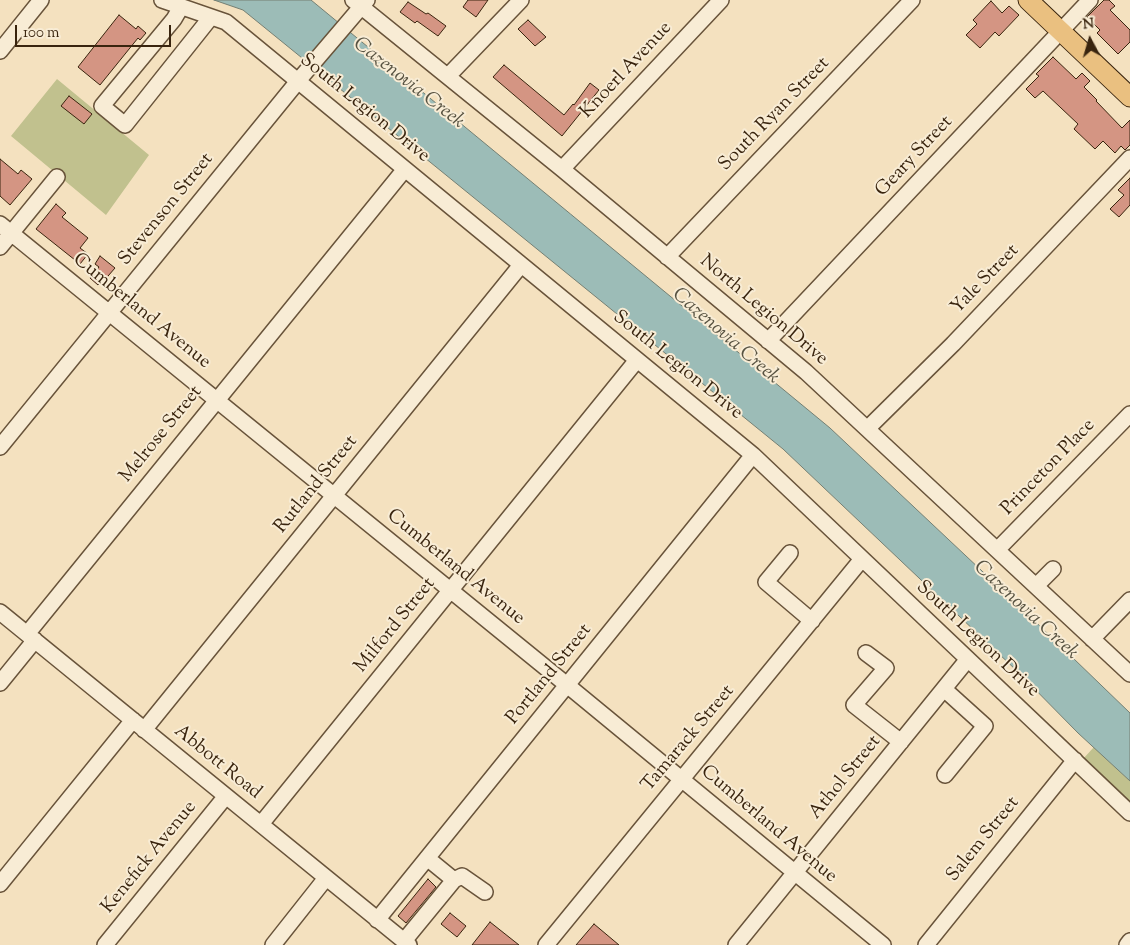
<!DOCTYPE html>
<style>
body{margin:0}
#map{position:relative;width:1130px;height:945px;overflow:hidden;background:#f4e1bf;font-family:"Sorts Mill Goudy",serif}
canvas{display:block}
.north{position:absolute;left:1065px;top:15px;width:50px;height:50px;-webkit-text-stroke:4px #f8ecd5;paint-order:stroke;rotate:354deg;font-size:14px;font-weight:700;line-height:20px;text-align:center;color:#39240e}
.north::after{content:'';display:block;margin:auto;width:18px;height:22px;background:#39240e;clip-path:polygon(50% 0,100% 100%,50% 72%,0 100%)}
.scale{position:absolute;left:15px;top:25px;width:156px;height:22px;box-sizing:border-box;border:2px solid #39240e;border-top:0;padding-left:6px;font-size:15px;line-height:18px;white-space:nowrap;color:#39240e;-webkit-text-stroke:4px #f8ecd5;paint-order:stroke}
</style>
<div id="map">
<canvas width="1130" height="945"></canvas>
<div class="north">N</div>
<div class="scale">100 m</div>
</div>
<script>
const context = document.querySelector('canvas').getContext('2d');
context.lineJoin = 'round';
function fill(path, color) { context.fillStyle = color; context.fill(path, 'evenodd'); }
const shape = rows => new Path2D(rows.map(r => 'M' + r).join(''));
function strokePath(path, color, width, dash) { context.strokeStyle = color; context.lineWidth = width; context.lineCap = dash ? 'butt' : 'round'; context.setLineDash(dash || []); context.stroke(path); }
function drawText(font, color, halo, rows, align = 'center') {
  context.font = font + ' "Sorts Mill Goudy",serif'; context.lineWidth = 4; context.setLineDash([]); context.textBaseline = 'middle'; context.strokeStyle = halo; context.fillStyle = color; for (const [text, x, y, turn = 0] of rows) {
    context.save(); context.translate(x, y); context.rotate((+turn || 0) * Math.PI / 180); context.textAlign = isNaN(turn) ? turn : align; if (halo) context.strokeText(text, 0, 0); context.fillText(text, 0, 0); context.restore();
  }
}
fill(shape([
 [57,79,149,155,106,215,11,136],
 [1094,747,1130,781,1130,803,1083,759]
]), '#c1c18e');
const water = shape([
 [214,0,311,0,830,428,1016,603,1130,713,1130,781,1078,733,1017,671,783,449,243,10,214,0]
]);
fill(water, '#9cbcb7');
strokePath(water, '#747f73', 1);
const building = shape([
 [468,0,488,0,476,17,463,7,468,0],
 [1104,0,1109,0,1115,6,1110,10,1130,30,1130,42,1118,54,1097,33,1100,30,1087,17,1104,0],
 [991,1,1002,13,1009,6,1019,15,999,36,995,32,980,48,966,35,977,24,973,20,991,1],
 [408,2,426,14,428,13,446,26,438,36,417,21,415,23,400,12,408,2],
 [119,15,136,29,138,26,146,33,140,40,138,38,100,85,78,67,119,15],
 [528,20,546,37,535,46,518,29,528,20],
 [1053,57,1076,79,1082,73,1090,81,1084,87,1097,100,1096,101,1122,128,1130,120,1130,145,1125,150,1121,146,1115,153,1103,141,1095,149,1074,129,1078,124,1043,91,1035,98,1026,89,1039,76,1036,74,1053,57],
 [504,65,564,115,573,104,574,105,590,83,599,90,562,136,493,77,504,65],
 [69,96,92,114,84,124,61,106,69,96],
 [0,159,18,174,21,170,32,179,10,205,0,196,0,159],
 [1130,178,1130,205,1119,217,1110,209,1124,195,1118,190,1130,178],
 [56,204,66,213,62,217,88,238,80,248,88,254,80,264,36,229,56,204],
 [100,256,115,268,102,283,101,282,98,285,90,278,99,267,95,264,100,256],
 [428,879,436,887,406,923,398,916,428,879],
 [450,913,466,926,457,937,441,924,450,913],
 [490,922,519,945,472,945,490,922],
 [594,924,619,945,576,945,594,924]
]);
fill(building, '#d49583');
strokePath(building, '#39240e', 1);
const minor = shape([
 [162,0,226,22,753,455,1130,813],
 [353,0,562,169,806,372,1130,674],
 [181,7,174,19,102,106,125,125,211,17],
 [0,51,41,0],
 [448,76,521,0],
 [562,169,721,0],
 [0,224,567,685,883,945],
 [0,247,57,177],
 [667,257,912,0],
 [768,341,1090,0],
 [868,428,953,344,1130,158],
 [0,447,303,75,367,0],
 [997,550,1130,414],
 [790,553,766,582,812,621],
 [1036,586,1053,569],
 [0,612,409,945],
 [27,634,405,169],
 [1092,639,1130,600],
 [866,653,886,668,854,705,901,742],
 [0,683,35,640],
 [944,689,985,726,945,775],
 [144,730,521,265],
 [261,824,637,360],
 [454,880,462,876,485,892],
 [0,884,133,720],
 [377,920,753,455],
 [404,941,454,880,427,858],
 [105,945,226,796],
 [273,945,326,878],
 [546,945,862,559],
 [736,945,968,659],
 [926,945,1075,760],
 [1127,945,1130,941]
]);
const major = shape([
 [1028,0,1130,97]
]);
strokePath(minor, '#68533a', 18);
strokePath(major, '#39240e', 21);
strokePath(minor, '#f8ecd5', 15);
strokePath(major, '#eac080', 19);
drawText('19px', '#39240e', '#f8ecd5', [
 ["Knoerl Avenue",627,71,-47],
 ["South Legion Drive",364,109,39],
 ["South Ryan Street",775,115,-46],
 ["Geary Street",915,157,-47],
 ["Stevenson Street",167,210,-51],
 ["Yale Street",986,280,-46],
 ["North Legion Drive",763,311,40],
 ["Cumberland Avenue",141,312,39],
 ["South Legion Drive",677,366,39],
 ["Melrose Street",162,435,-51],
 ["Princeton Place",1049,468,-46],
 ["Rutland Street",317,485,-51],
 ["Cumberland Avenue",455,568,39],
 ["Milford Street",396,626,-51],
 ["South Legion Drive",977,640,43],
 ["Portland Street",550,675,-51],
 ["Tamarack Street",689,739,-50],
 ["Abbott Road",217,763,39],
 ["Athol Street",846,778,-51],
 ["Cumberland Avenue",768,825,40],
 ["Salem Street",984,840,-51],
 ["Kenefick Avenue",150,858,-51]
]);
drawText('italic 20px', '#575241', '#f8ecd5', [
 ["Cazenovia Creek",408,84,38],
 ["Cazenovia Creek",725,337,41],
 ["Cazenovia Creek",1025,611,43]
]);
</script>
